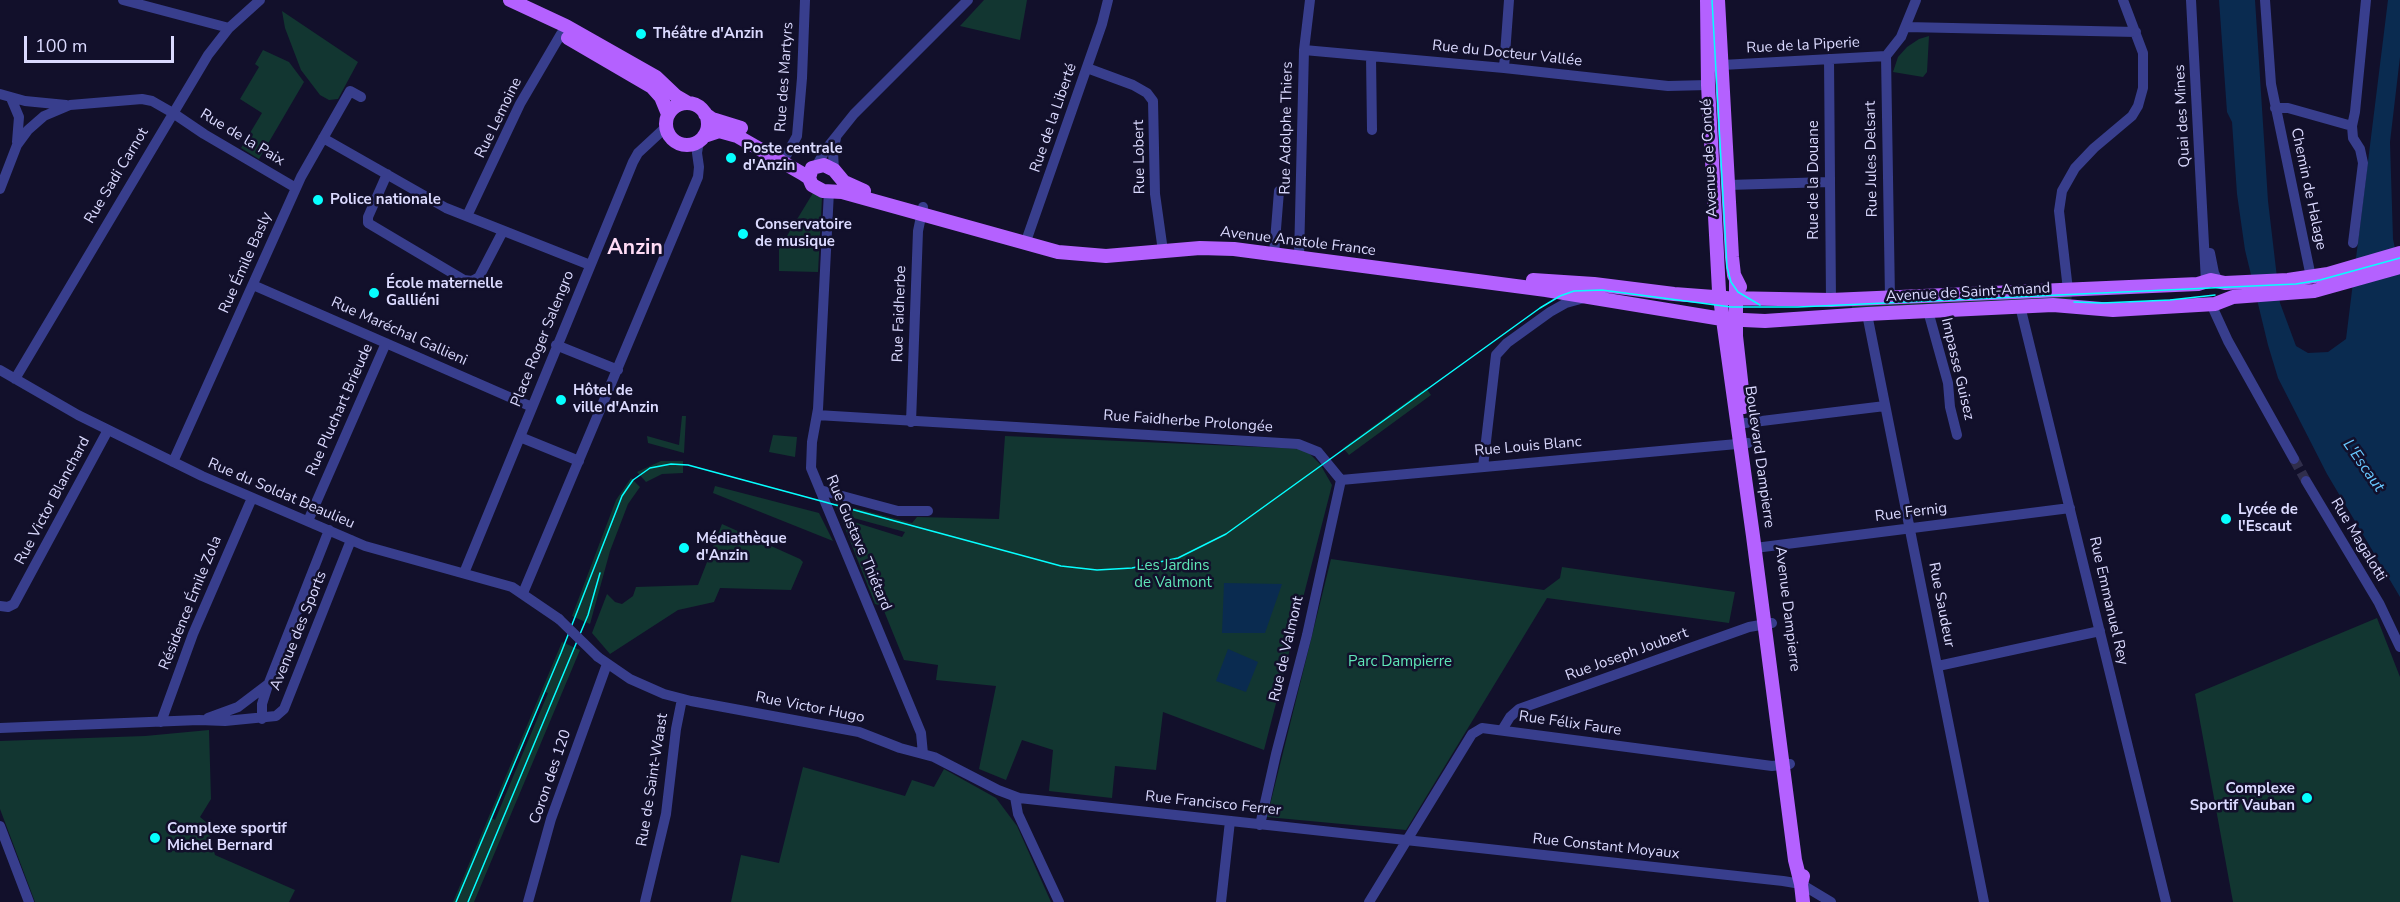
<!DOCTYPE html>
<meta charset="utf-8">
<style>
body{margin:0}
#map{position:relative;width:2400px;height:902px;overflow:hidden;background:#12102b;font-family:"Nunito Sans",sans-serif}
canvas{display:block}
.scale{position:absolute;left:24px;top:36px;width:150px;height:27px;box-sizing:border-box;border:3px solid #dbdaff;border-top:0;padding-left:8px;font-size:18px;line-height:21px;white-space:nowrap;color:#dbdaff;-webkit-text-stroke:4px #12102b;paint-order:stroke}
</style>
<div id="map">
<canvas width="2400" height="902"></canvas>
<div class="scale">100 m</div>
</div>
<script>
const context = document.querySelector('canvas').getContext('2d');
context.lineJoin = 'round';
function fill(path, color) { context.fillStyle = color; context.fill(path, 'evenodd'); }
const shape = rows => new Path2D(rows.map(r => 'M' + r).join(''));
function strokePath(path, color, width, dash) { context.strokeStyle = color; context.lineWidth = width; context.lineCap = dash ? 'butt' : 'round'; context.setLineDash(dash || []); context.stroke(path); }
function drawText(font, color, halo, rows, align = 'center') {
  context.font = font + ' "Nunito Sans",sans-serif'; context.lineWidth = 5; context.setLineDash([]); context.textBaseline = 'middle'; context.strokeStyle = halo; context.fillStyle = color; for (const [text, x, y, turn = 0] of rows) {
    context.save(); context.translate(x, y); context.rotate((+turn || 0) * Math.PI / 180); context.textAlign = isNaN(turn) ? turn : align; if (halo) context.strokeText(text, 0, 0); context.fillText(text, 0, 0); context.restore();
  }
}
fill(shape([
 [984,0,1027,0,1020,40,960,26],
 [282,11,358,62,338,99,329,100,320,95,301,70,285,28],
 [1929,36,1927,72,1923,77,1893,72,1898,57,1907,47,1919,39],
 [263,50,289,62,304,82,259,159,241,148,262,113,240,99,259,67,255,64],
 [813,193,822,198,818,272,779,271,779,249],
 [2072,294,2071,303,1852,311,1852,303],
 [1426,388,1431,395,1349,455,1343,448],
 [682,416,686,416,684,453,648,443,647,436,679,445],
 [773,435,797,437,795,457,769,452],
 [1005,436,1305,449,1320,464,1332,485,1264,750,1163,712,1156,770,1115,766,1112,798,1049,791,1053,750,1022,740,1006,780,979,769,996,686,936,680,938,665,904,660,882,606,875,604,841,518,902,537,905,532,839,514,835,503,912,523,917,517,999,519],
 [661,461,683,461,683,473,662,474,646,482,637,472],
 [631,478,640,487,628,504,610,551,590,624,572,616,616,500],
 [715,486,819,513,833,541,713,493],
 [722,524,800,559,803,562,791,590,720,588,714,602,678,610,610,654,592,633,607,594,615,602,622,604,633,596,636,587,698,585],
 [1331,559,1544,590,1560,578,1562,567,1735,592,1729,623,1547,598,1406,830,1267,817],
 [2377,618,2400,677,2400,902,2233,902,2195,694],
 [562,642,580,650,474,902,453,902],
 [545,692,548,693,495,820,492,818],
 [209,730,211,799,200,817,206,822,215,855,295,890,289,902,35,902,0,809,0,741,145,736],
 [803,767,905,796,912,780,934,787,944,769,996,798,1017,826,1051,902,731,902,741,855,779,863]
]), '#123631');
fill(shape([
 [2219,0,2255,0,2268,201,2280,303,2296,346,2308,353,2328,352,2346,339,2388,0,2400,0,2400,57,2390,142,2393,239,2400,273,2400,597,2327,474,2278,378,2268,345,2245,250,2237,194,2232,122,2227,112],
 [1224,583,1282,584,1265,633,1222,633],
 [1228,649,1258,662,1246,692,1216,681]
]), '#0a2b50');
strokePath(shape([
 [2294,459,2306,481]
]), '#302e4b', 10, [10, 5]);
strokePath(shape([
 [123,0,229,28],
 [2191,0,2206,282],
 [2265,0,2271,84,2311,277],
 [1906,27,2136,32],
 [1304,50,1504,68,1668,86,1708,85],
 [1371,56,1372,130],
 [1829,59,1831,300],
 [1722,65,1886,56],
 [1087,68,1133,85,1147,93,1153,101,1155,194,1163,251],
 [1504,68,1509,0],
 [0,94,25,101,66,105],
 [11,98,19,117,17,142],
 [2275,108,2288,108,2352,126,2355,112,2366,0],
 [2352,126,2353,138,2360,149,2363,163,2353,243],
 [323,138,446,208,590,265],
 [787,154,797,136,802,78,805,0],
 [817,165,826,149,854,114,968,0],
 [834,170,833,152,836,138],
 [387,174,368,217,368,223,464,280,472,281,479,277,503,231],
 [1728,185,1829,182],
 [0,189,17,145,28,130,44,116,70,105,142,99,152,101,173,113,204,134,296,188],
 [829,191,818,409,812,442,811,468,921,733,923,754],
 [467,216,520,104,561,34],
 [1025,244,1102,24,1108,0],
 [2210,253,2214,273,2218,281],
 [1274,254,1279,191],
 [1299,258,1304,50,1310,0],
 [253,285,532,407],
 [2068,290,2059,211,2062,191,2075,168,2094,148,2132,116,2138,106,2143,88,2143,53,2123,0],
 [1890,298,1886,56,1901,37,1916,0],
 [2211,304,2228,341,2294,459],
 [2020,306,2166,902],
 [1928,311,1948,383,1950,407,1957,435],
 [1867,314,1984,902],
 [556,345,618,370],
 [0,370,78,415,202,476,365,546,512,587,559,619],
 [15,379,208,55,229,28,260,0],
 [817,415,1298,444,1318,452,1341,480],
 [911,422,918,231,923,207],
 [1737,424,1885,406],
 [520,437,579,461],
 [173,462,301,177,350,91,361,97],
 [1483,467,1496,355,1507,343,1550,312,1566,303,1584,298],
 [1341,480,1748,443],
 [2306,481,2379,603,2400,647],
 [820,490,898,511,928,511],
 [308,521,386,343],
 [1755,548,2070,508],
 [464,573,633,162,638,153,666,127],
 [523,593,698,177,699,167,697,153,699,141],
 [0,606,8,607,14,604,108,430],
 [598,657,630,679,664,694,691,701,859,732,900,748,934,757,998,790,1019,798,1783,881,1801,884,1831,902],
 [1938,666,2100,631],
 [208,718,238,707,267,685],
 [262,719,262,704,268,685,329,530],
 [161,722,193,634,252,498],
 [0,728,199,720,225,721,276,716,284,709,351,540],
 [1502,730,1510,717,1519,709,1749,627,1772,623],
 [1015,797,1018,814,1059,902],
 [1260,825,1276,754,1307,635,1341,480],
 [0,826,29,902],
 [528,902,551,819,607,664],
 [645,902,666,814,676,729,682,699],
 [1221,902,1230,821],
 [1369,902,1472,734,1482,728,1772,766,1790,764]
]), '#383e8d', 10);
strokePath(shape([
 [510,0,566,26,656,77,676,96,688,103],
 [1707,0,1708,85,1719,291,1753,536,1795,860,1801,884],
 [1718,0,1732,257,1734,275,1740,287],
 [568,38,652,87,661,97,668,114],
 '666 124a21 21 0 1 1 42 0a21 21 0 1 1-42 0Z',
 [705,114,712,119,741,128],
 [704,136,719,131,737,136,803,174,809,178,812,185,823,191,842,192,1058,252,1106,256,1200,248,1234,249,1546,290,1722,319,1765,321,1867,314,2053,305,2113,310,2215,304,2233,297,2314,291,2400,267],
 [809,178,812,168,824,165,834,170,844,182,864,191],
 [1533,280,1594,284,1674,294,1727,298,1831,300,2198,284,2211,280,2225,283,2288,280,2328,274,2400,253],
 [1736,281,1736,336,1744,407],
 [1803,902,1801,884,1803,876]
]), '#b461ff', 14);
strokePath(shape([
 [1712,0,1727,267,1731,282,1738,292,1760,305],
 [2074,302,2102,303,2170,300,2215,295],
 [456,902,561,653,622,496,633,480,650,468,671,464,688,465,1061,566,1097,570,1132,568,1178,558,1226,534,1540,308,1560,296,1574,291,1602,290,1731,307,1798,307,2296,284,2320,280,2400,258],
 [468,902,588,615,600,573]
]), '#06ffff', 1.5);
strokePath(shape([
 [559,619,598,657]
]), '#383e8d', 10);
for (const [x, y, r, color] of [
 [641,34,6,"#06ffff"],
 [731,158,6,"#06ffff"],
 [318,200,6,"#06ffff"],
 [743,234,6,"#06ffff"],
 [374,293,6,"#06ffff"],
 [561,400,6,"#06ffff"],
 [2226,519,6,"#06ffff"],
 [684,548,6,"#06ffff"],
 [2307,798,6,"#06ffff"],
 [155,838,6,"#06ffff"]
]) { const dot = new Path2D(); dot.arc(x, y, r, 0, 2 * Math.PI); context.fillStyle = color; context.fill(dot); strokePath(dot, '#12102b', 2); }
drawText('bold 15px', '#dbdaff', '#12102b', [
 ["Théâtre d'Anzin",653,34],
 ["Poste centrale",743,149],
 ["d'Anzin",743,166],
 ["Police nationale",330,200],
 ["Conservatoire",755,225],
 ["de musique",755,242],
 ["École maternelle",386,284],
 ["Galliéni",386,301],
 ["Hôtel de",573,391],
 ["ville d'Anzin",573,408],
 ["Lycée de",2238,510],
 ["l'Escaut",2238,527],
 ["Médiathèque",696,539],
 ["d'Anzin",696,556],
 ["Complexe",2295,789,"right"],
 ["Sportif Vauban",2295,806,"right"],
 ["Complexe sportif",167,829],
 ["Michel Bernard",167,846]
], 'left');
drawText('15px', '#dbdaff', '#12102b', [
 ["Rue de la Piperie",1803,46,-3],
 ["Rue du Docteur Vallée",1507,54,6],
 ["Rue des Martyrs",785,77,-86],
 ["Quai des Mines",2183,116,-93],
 ["Rue Lemoine",499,118,-64],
 ["Rue de la Liberté",1054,118,-71],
 ["Rue Adolphe Thiers",1287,128,-89],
 ["Rue de la Paix",242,138,31],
 ["Rue Lobert",1140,157,-91],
 ["Avenue de Condé",1710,158,-93],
 ["Rue Jules Delsart",1872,159,-91],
 ["Rue Sadi Carnot",117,176,-59],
 ["Rue de la Douane",1814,180,-90],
 ["Chemin de Halage",2308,189,78],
 ["Avenue Anatole France",1298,242,7],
 ["Rue Émile Basly",246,263,-66],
 ["Avenue de Saint-Amand",1968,293,-3],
 ["Rue Faidherbe",900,314,-88],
 ["Rue Maréchal Gallieni",399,332,24],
 ["Place Roger Salengro",543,339,-68],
 ["Impasse Guisez",1957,369,77],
 ["Rue Pluchart Brieude",340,410,-66],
 ["Rue Faidherbe Prolongée",1188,422,4],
 ["Rue Louis Blanc",1528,447,-5],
 ["Boulevard Dampierre",1759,457,82],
 ["Rue du Soldat Beaulieu",281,494,23],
 ["Rue Victor Blanchard",53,501,-62],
 ["Rue Fernig",1911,513,-7],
 ["Rue Magalotti",2358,540,59],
 ["Rue Gustave Thiétard",858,543,67],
 ["Rue Emmanuel Rey",2108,601,77],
 ["Résidence Émile Zola",191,603,-68],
 ["Rue Saudeur",1941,605,79],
 ["Avenue Dampierre",1787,609,83],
 ["Avenue des Sports",299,631,-68],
 ["Rue de Valmont",1287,649,-77],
 ["Rue Joseph Joubert",1627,655,-20],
 ["Rue Victor Hugo",810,708,11],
 ["Rue Félix Faure",1570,724,8],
 ["Coron des 120",551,777,-71],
 ["Rue de Saint-Waast",653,780,-81],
 ["Rue Francisco Ferrer",1213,804,6],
 ["Rue Constant Moyaux",1606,847,6]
]);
drawText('15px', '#5fe6b7', '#12102b', [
 ["Les Jardins",1173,566],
 ["de Valmont",1173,583],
 ["Parc Dampierre",1400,662]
]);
drawText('italic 16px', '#68c8ff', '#12102b', [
 ["L'Escaut",2363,466,55]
]);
drawText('bold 21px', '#ffdcf6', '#12102b', [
 ["Anzin",635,249]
]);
</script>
